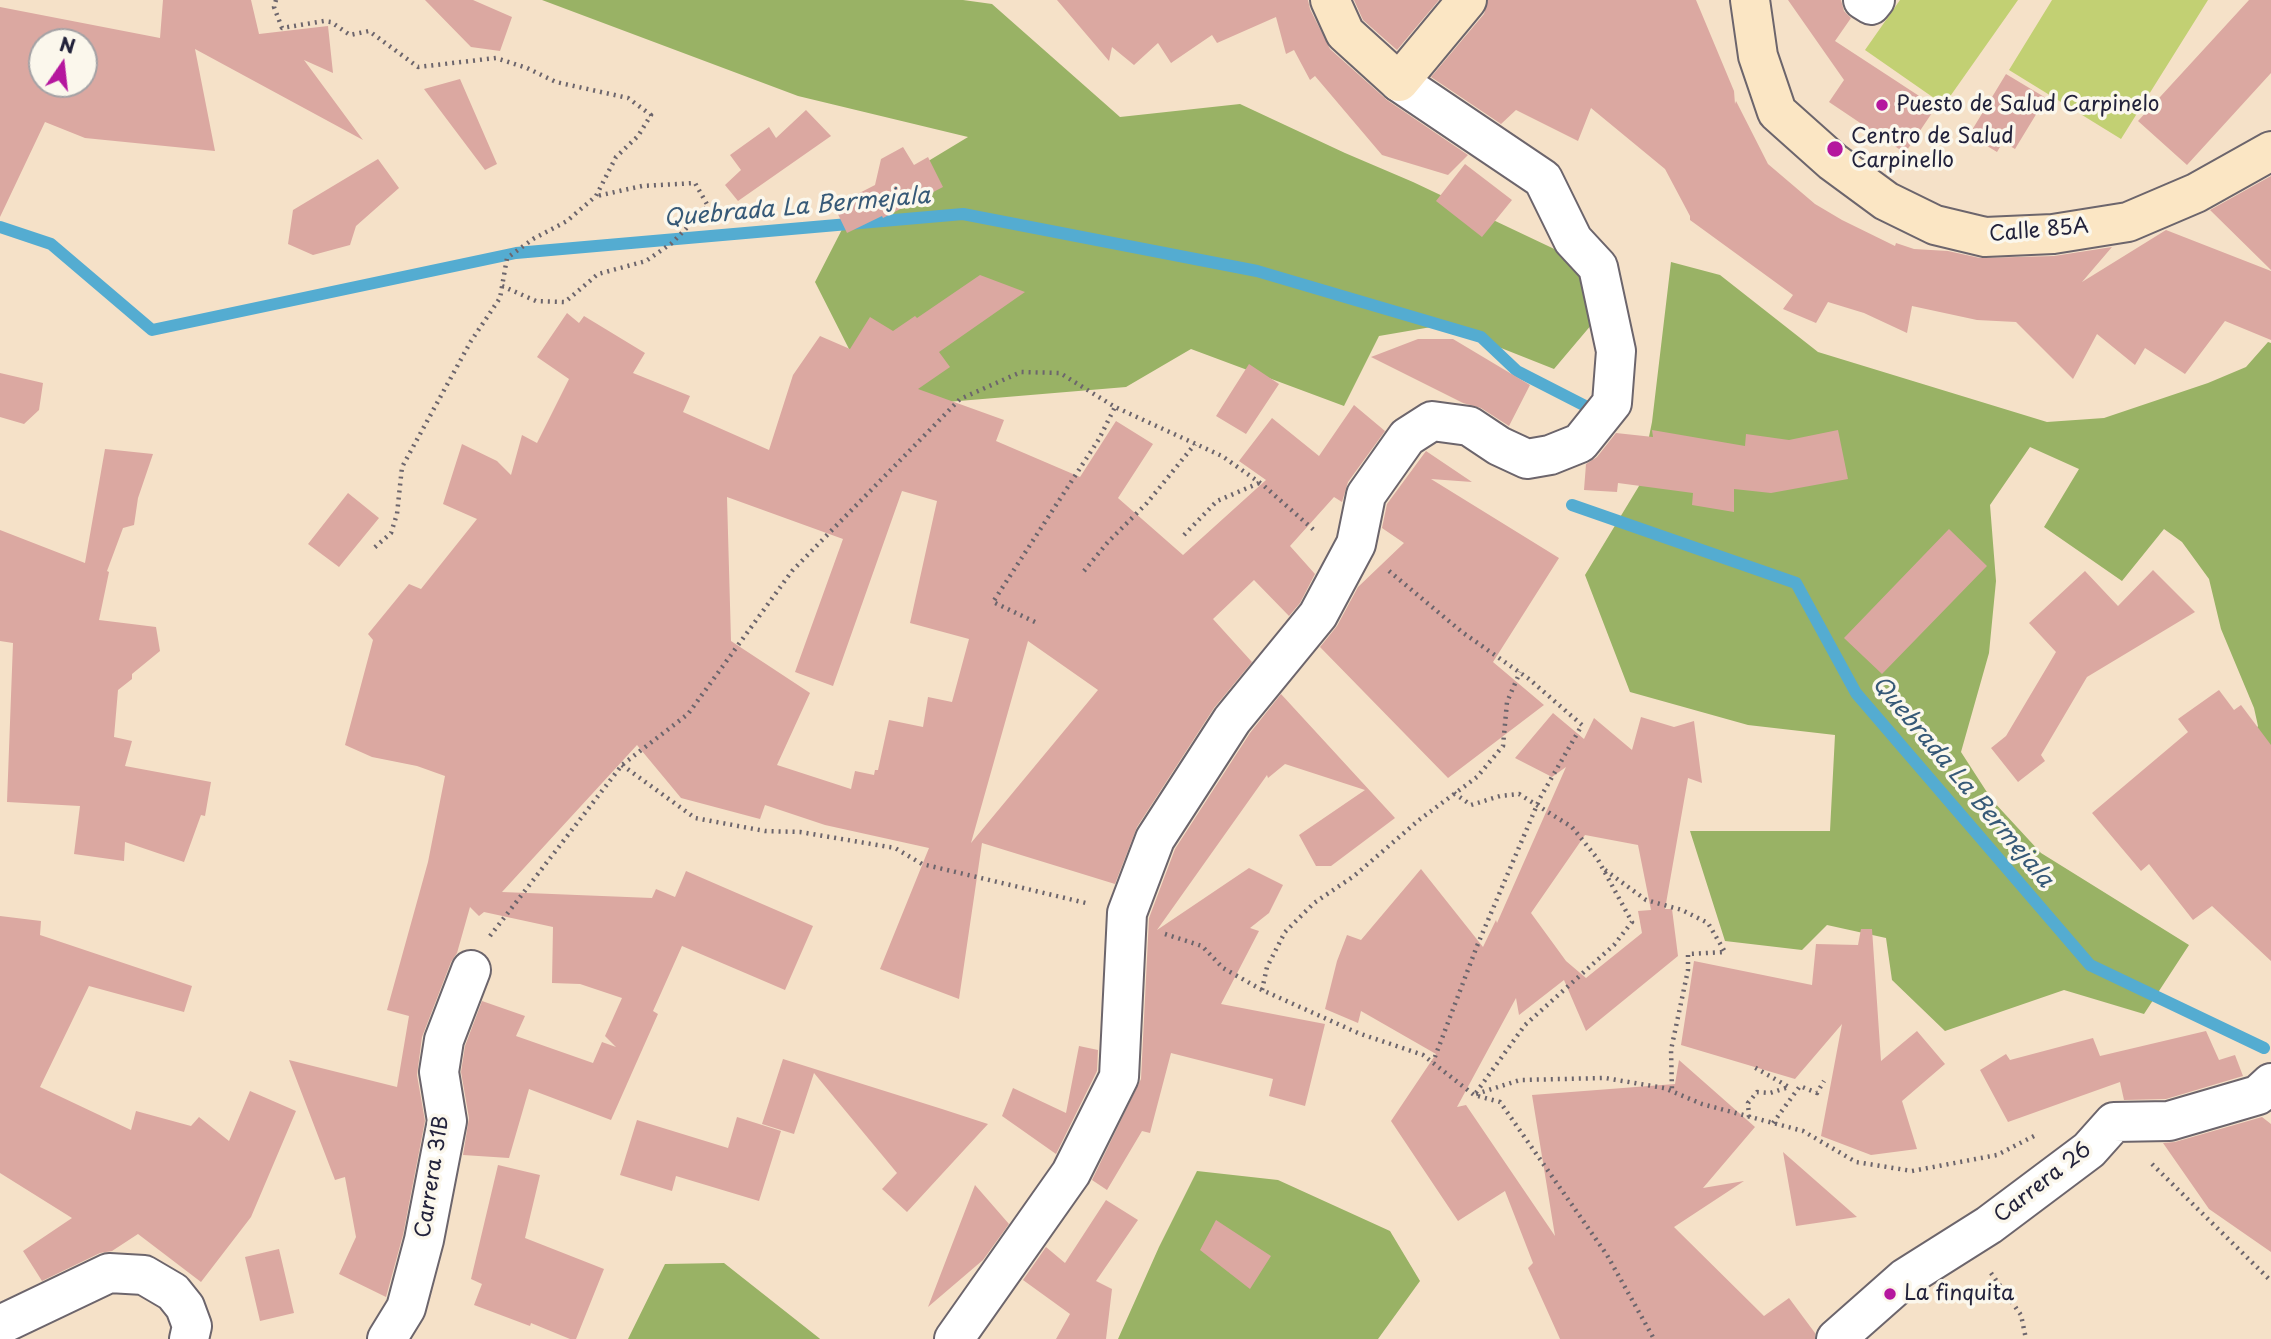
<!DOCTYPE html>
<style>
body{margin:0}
#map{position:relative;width:2271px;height:1339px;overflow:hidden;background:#f5e1c8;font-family:"Playpen Sans",sans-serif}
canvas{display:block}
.north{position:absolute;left:28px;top:28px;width:70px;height:70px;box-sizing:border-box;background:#fbf7ec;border:2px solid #a4a2a5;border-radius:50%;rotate:14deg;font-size:19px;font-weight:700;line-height:28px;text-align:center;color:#22223b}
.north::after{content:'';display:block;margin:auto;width:24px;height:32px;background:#b5179e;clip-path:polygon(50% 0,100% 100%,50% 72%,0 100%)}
</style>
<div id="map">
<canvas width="2271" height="1339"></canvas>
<div class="north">N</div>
</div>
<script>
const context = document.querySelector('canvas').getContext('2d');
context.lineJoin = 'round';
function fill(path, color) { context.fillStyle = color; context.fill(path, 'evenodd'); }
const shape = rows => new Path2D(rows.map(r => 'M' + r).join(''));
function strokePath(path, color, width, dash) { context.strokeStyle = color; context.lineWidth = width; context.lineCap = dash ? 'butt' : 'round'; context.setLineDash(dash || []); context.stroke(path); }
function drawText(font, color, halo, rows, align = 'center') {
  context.font = font + ' "Playpen Sans",sans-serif'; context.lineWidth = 7; context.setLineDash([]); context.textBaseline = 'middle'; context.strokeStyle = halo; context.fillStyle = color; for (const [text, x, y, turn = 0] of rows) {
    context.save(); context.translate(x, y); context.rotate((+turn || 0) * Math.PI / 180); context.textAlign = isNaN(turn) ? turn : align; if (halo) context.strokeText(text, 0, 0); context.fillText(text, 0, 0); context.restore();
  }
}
fill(shape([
 [1900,0,2018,0,1944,105,1865,50],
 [2052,0,2208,0,2121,139,2009,70]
]), '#c2d073');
fill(shape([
 [542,0,963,0,992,4,1120,117,1240,104,1345,153,1413,182,1567,255,1603,311,1554,369,1443,325,1379,336,1344,406,1191,349,1126,387,923,404,849,349,815,282,854,206,968,137,798,96],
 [1671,262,1720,275,1818,352,2047,422,2104,418,2208,383,2246,367,2268,342,2271,343,2271,746,2252,737,2258,726,2254,708,2221,629,2209,579,2182,542,2164,529,2122,581,2044,527,2079,469,2030,447,1990,505,1996,581,1989,653,1961,752,1992,800,2041,853,2189,945,2144,1014,2064,990,1945,1031,1892,980,1886,938,1827,925,1802,950,1725,941,1690,831,1830,831,1835,735,1748,725,1630,692,1585,575,1639,486,1652,422],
 [1197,1171,1278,1180,1390,1231,1420,1281,1378,1339,1118,1339,1159,1247],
 [724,1263,819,1338,820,1339,628,1339,665,1264]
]), '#99b265');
strokePath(shape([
 [0,227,51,244,152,330,516,253,963,214,1257,271,1481,337,1517,371,1599,413],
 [1572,505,1796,583,1856,693,2090,965,2264,1048]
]), '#54acd1', 12);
fill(shape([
 [163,0,251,0,259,34,328,26,333,73,304,60,363,140,195,49,215,151,85,138,45,122,0,217,0,7,160,38],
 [42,42,84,42,84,84,42,84],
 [425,0,473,0,512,17,500,51,471,47],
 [1057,0,1308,0,1310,9,1330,49,1387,100,1468,155,1448,175,1382,155,1315,76,1310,80,1294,50,1286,54,1276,17,1217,43,1212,35,1171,63,1158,43,1134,65,1112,47,1109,61],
 [1354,0,1439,0,1397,50,1363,20],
 [1488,0,1696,0,1734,91,1735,104,1736,101,1768,164,1815,204,1842,220,1895,246,1896,243,1914,249,1948,251,1980,258,2054,256,2112,247,2082,282,2166,230,2271,271,2271,340,2225,321,2185,374,2145,348,2135,365,2097,334,2073,379,2016,322,1977,320,1912,306,1907,333,1864,313,1828,302,1816,323,1783,309,1793,295,1690,220,1690,216,1665,169,1591,108,1578,141,1516,110,1501,124,1431,77,1484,14],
 [1788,0,1841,0,1844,11,1851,18,1835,41,1936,107,1905,153,1829,102,1844,80],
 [2249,0,2271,0,2271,73,2187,165,2138,121],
 [2006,74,2046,98,2015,149,2003,142,1997,152,1969,135],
 [460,79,497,164,485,170,424,89],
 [806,110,831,136,738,201,725,185,741,170,730,155,769,127,776,138],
 [903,147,914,165,928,157,943,187,883,218,882,216,847,233,834,206,875,185,881,159],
 [378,159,399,188,356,226,350,245,313,255,288,244,293,210],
 [1465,164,1512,200,1482,237,1436,201],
 [2271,176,2271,270,2210,210],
 [980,275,1025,292,939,352,950,367,918,389,1004,420,996,441,1080,477,1116,421,1153,444,1118,498,1183,555,1266,480,1239,461,1272,418,1319,456,1354,405,1385,431,1348,482,1342,502,1334,497,1290,546,1315,574,1300,603,1289,616,1254,580,1213,619,1252,662,1214,708,1137,827,1115,884,982,843,959,999,880,969,929,848,825,825,765,805,760,819,681,798,637,745,502,892,652,898,656,889,675,897,686,871,813,926,785,990,682,946,653,1011,658,1014,611,1120,529,1089,509,1158,463,1155,469,1118,461,1072,465,1046,482,1001,525,1016,516,1036,593,1063,602,1042,616,1047,605,1036,622,998,580,984,552,983,553,927,484,912,479,916,470,907,457,953,451,962,422,1037,417,1075,425,1121,403,1235,386,1297,339,1274,356,1237,345,1177,335,1180,289,1060,397,1087,409,1016,387,1010,428,862,445,776,417,766,372,757,345,745,373,640,368,634,409,584,421,589,477,519,443,504,462,444,497,461,511,475,522,435,537,443,569,379,537,357,567,313,579,323,584,316,645,353,633,373,690,396,683,412,769,450,793,375,820,336,850,349,870,317,893,331,915,316,917,318],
 [902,491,937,501,910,623,969,639,952,702,928,697,923,727,889,720,878,770,875,770,874,775,855,771,851,789,777,765,810,693,731,641,727,497,843,539,795,672,833,686],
 [1028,641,1098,690,971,843],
 [1418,339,1453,339,1530,385,1509,426,1481,408,1463,403,1371,357],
 [1249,364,1279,384,1246,434,1216,416],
 [0,373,43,383,39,410,24,424,0,417],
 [1652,430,1745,446,1746,434,1789,440,1838,430,1848,479,1771,493,1734,489,1734,512,1692,505,1693,493,1618,483,1617,492,1584,490,1586,464,1597,457,1616,433,1653,437],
 [105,449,153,454,138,498,134,525,123,528,107,571,109,572,99,620,156,627,160,651,132,674,132,679,118,690,114,737,132,741,125,766,211,782,205,816,201,815,184,862,125,842,124,861,74,854,80,806,7,802,13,643,0,641,0,530,85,563],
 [1426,451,1472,482,1431,479,1559,558,1493,662,1544,705,1448,778,1320,647,1337,626,1358,587,1404,543,1382,528,1387,504],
 [348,493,379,518,339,567,308,544],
 [1949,529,1987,566,1882,674,1844,638],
 [2153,570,2195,612,2087,677,2041,755,2045,761,2018,782,1991,748,2006,736,2056,652,2029,623,2085,571,2118,606],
 [2219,690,2234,710,2241,705,2271,745,2271,961,2212,906,2193,920,2149,864,2141,871,2092,813,2188,732,2178,719],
 [1281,694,1395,818,1331,866,1316,866,1299,835,1365,790,1285,764,1268,778,1267,775,1157,930,1249,868,1283,885,1269,913,1250,928,1259,931,1221,1004,1325,1024,1305,1106,1269,1096,1273,1079,1171,1053,1150,1133,1142,1131,1107,1190,1092,1180,1141,1079,1149,918,1175,849,1250,733],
 [1553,713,1584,739,1594,718,1632,750,1641,717,1674,727,1694,721,1702,783,1688,778,1665,909,1672,909,1678,956,1586,1031,1564,980,1519,1015,1516,998,1457,1107,1466,1105,1555,1236,1532,1095,1675,1084,1679,1060,1755,1127,1703,1188,1744,1181,1674,1227,1764,1316,1789,1298,1815,1333,1815,1339,1560,1339,1528,1268,1533,1263,1505,1191,1458,1221,1391,1121,1436,1054,1361,1011,1358,1023,1325,1009,1337,961,1347,935,1361,940,1421,869,1483,947,1496,920,1497,923,1566,767,1552,777,1515,758],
 [1585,835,1638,845,1651,910,1638,911,1642,933,1586,978,1566,961,1531,913],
 [0,916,41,921,40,935,192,986,184,1012,89,986,40,1087,131,1130,136,1111,191,1126,199,1117,229,1141,250,1091,296,1111,251,1217,201,1282,138,1234,112,1251,100,1253,42,1281,23,1251,72,1218,0,1173],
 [1861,929,1872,929,1881,1061,1917,1031,1945,1064,1902,1101,1917,1149,1871,1155,1821,1136,1842,1024,1795,1079,1681,1045,1694,961,1812,985,1816,944,1858,945],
 [2206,1031,2219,1060,2235,1055,2243,1076,2166,1099,2124,1100,2120,1082,2008,1122,1980,1070,2006,1054,2010,1060,2093,1038,2100,1056],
 [1079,1046,1098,1050,1097,1071,1056,1154,1002,1116,1013,1088,1066,1113],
 [783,1059,942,1109,988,1124,907,1212,882,1189,897,1173,814,1073,794,1134,762,1124],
 [737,1117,781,1131,759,1201,676,1176,672,1191,620,1175,637,1120,728,1148],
 [2262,1117,2271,1124,2271,1252,2209,1209,2163,1143,2175,1142],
 [1783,1152,1857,1217,1796,1226],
 [498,1165,540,1175,525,1238,604,1269,576,1339,570,1339,531,1323,530,1326,474,1305,482,1284,471,1279],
 [975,1185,1009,1224,983,1260,928,1307],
 [1106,1200,1138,1220,1096,1281,1112,1289,1106,1339,1056,1339,1070,1314,1023,1280,1046,1247,1065,1263],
 [1216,1220,1271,1256,1250,1289,1200,1250],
 [279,1249,294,1313,260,1321,245,1257]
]), '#dba8a1');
const street = shape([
 [1863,0,1871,5,1875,0],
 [0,1325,109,1273,144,1275,173,1292,185,1307,192,1326,189,1339],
 [387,1339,406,1308,424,1240,447,1121,439,1072,444,1040,471,970],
 [954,1339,1071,1173,1119,1077,1127,913,1155,839,1232,720,1318,615,1356,544,1366,495,1407,437,1432,421,1469,426,1499,446,1527,459,1550,455,1580,443,1612,403,1616,351,1598,267,1573,240,1543,179,1399,82],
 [1836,1339,1905,1278,1989,1225,2089,1150,2114,1122,2169,1121,2258,1095,2271,1083]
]);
const secondary = shape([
 [1330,0,1345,33,1399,82,1467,0],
 [1750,0,1758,56,1777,112,1833,162,1886,201,1935,225,1985,237,2053,234,2128,222,2196,193,2271,151]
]);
strokePath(street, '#6c656c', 42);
strokePath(secondary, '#6c656c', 42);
strokePath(shape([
 [276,0,274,7,282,28,324,21,331,22,350,35,369,31,418,67,496,58,527,68,556,82,628,98,651,115,638,136,616,157,596,196,567,221,533,239,507,258,500,298,471,341,402,467,397,514,391,533,374,548],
 [502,286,536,301,565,302,598,274,646,261,672,243,708,206,695,183,642,186,597,196],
 [1184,535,1217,501,1259,483],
 [1084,571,1108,542,1147,503,1195,444],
 [1389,571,1462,632,1529,679,1582,725,1540,798,1477,946,1433,1062],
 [1035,622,993,602,1099,439,1115,407],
 [622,765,695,818,765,831,800,832,895,848,922,864,1086,903],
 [1454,793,1471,805,1500,796,1519,794,1572,827,1597,858,1632,922,1614,945,1525,1025,1475,1094],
 [1605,870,1646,900,1682,910,1708,923,1725,952,1688,954,1688,970,1671,1050,1672,1091],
 [1165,934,1202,946,1223,968,1262,990,1358,1033,1423,1055,1474,1095,1500,1102,1607,1255,1654,1339],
 [490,936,622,765,688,714,792,571,960,399,1021,372,1060,373,1115,407,1222,456,1263,485,1315,531],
 [1262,990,1267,967,1285,932,1314,903,1354,876,1419,820,1477,777,1503,746,1507,702,1520,672],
 [1476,1094,1520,1080,1605,1078,1664,1088,1702,1104,1803,1131,1856,1162,1912,1171,1997,1155,2034,1136],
 [1749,1117,1748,1103,1757,1092,1770,1093,1789,1087,1754,1067],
 [1773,1123,1800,1086,1817,1093,1824,1081],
 [2152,1164,2271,1281],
 [1991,1273,2021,1315,2026,1339]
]), '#6c656c', 4.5, [2, 5]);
strokePath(street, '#fff', 38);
strokePath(secondary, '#fbe6c4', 38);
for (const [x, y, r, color] of [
 [1882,105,7,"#b5179e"],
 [1835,149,9,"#b5179e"],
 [1890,1294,7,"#b5179e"]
]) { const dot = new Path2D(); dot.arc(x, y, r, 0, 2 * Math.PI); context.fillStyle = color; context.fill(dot); strokePath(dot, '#fbf7ec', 2.5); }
drawText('21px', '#22223b', '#fbf7ec', [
 ["Puesto de Salud Carpinelo",1896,105],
 ["Centro de Salud",1851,137],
 ["Carpinello",1851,161],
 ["La finquita",1904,1294]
], 'left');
drawText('21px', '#22223b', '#fbf7ec', [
 ["Calle 85A",2039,231,-5],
 ["Carrera 31B",433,1177,-81],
 ["Carrera 26",2043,1183,-38]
]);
drawText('italic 23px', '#365977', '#fbf7ec', [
 ["Quebrada La Bermejala",797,208,-5],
 ["Quebrada La Bermejala",1962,782,50]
]);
</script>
